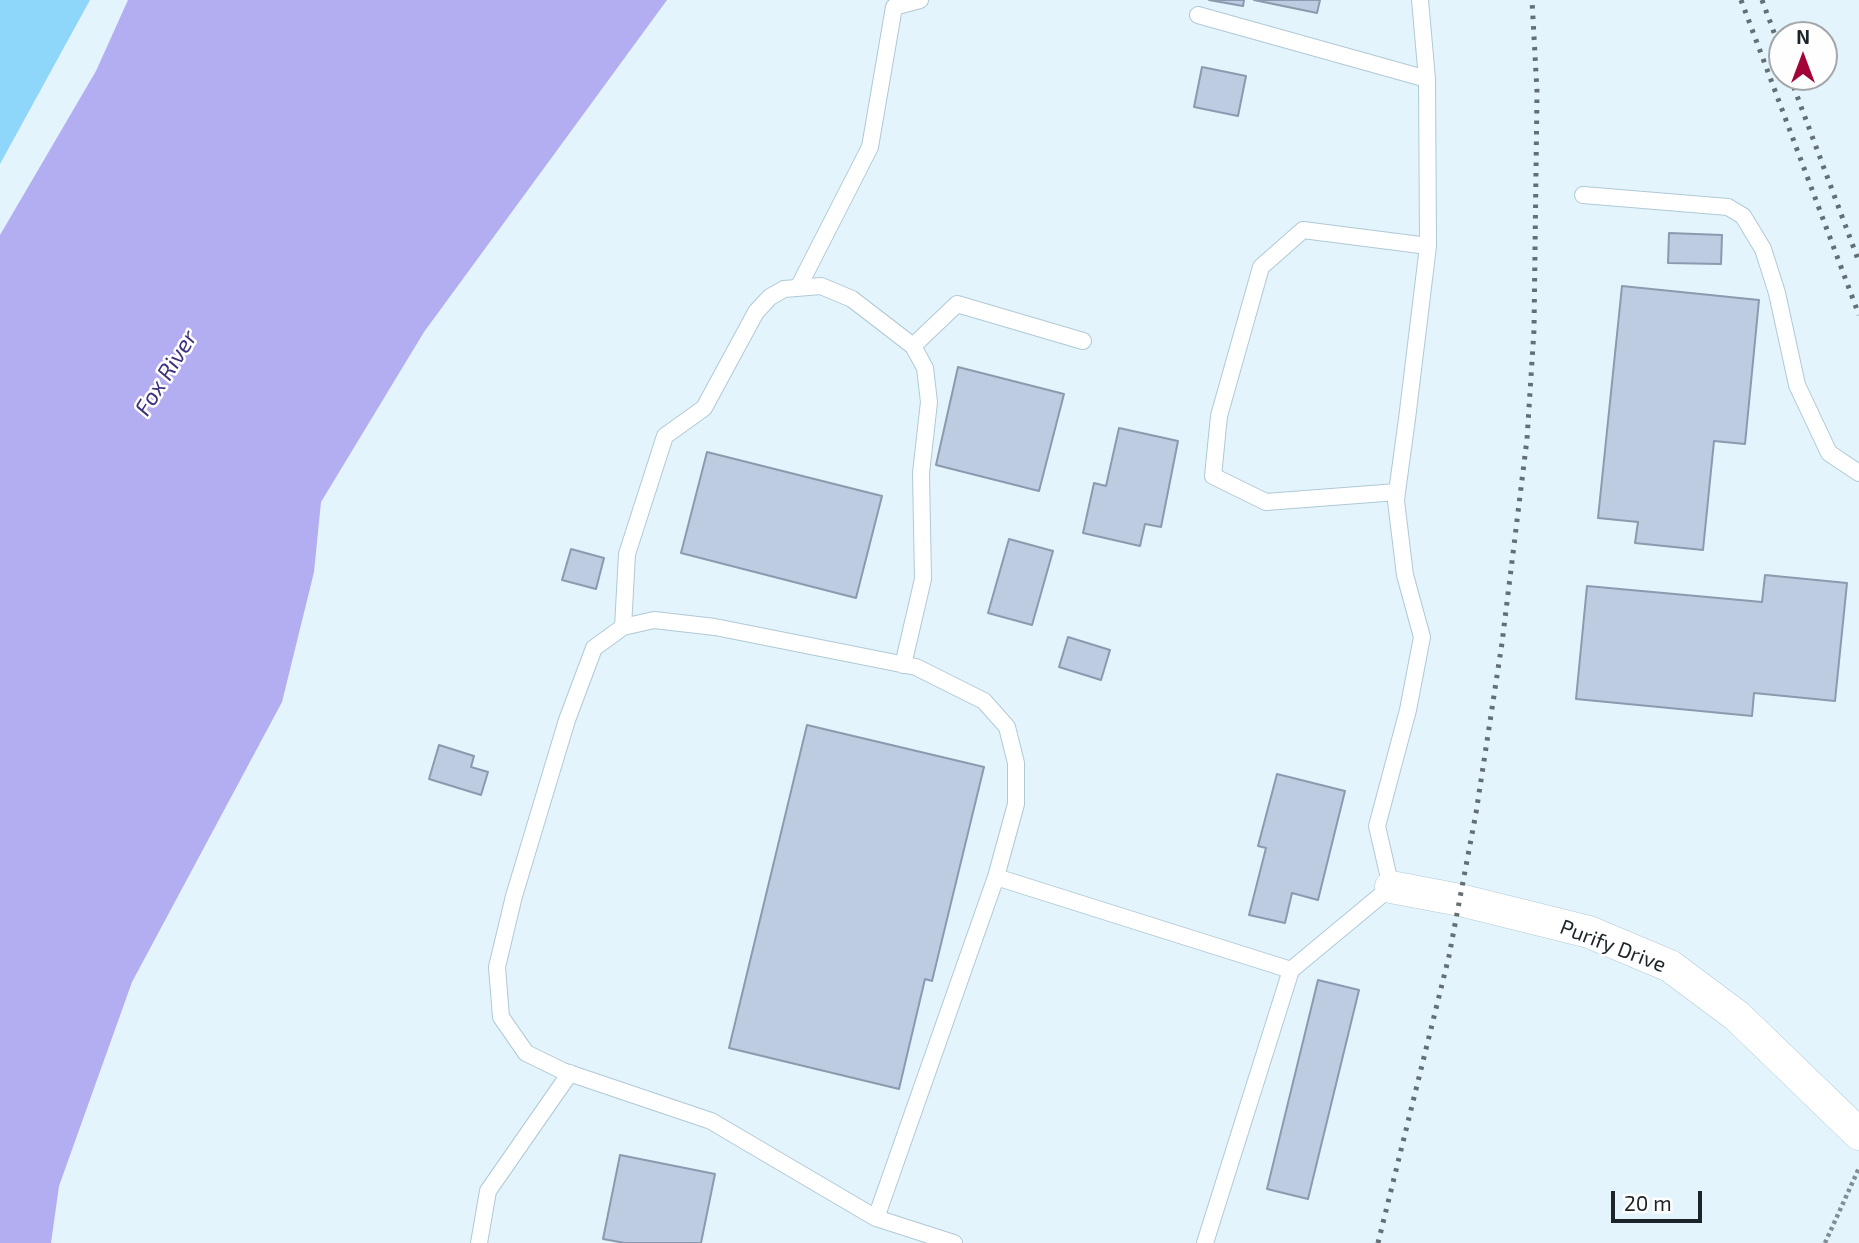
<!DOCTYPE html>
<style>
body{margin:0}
#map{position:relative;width:1859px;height:1243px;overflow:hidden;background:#e4f4fc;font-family:"Exo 2",sans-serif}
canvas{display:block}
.north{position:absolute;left:1768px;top:21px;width:70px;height:70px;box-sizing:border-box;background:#fefefe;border:2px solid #a3a7a9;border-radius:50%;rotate:0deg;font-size:19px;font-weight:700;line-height:28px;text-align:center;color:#1a2429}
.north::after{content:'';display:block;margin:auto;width:24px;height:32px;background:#a20437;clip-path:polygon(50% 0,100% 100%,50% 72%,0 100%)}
.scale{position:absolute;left:1611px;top:1191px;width:91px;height:32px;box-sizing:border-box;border:4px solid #1a2429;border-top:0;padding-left:9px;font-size:21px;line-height:24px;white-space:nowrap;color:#1a2429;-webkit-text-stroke:5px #fefefe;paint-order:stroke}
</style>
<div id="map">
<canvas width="1859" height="1243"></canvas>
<div class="north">N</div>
<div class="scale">20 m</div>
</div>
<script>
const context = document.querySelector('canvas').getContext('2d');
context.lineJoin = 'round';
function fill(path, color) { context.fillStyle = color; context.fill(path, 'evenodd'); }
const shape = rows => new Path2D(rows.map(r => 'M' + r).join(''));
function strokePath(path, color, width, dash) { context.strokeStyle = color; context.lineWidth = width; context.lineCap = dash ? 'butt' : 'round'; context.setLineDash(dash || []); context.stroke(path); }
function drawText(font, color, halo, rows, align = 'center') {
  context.font = font + ' "Exo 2",sans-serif'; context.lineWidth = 5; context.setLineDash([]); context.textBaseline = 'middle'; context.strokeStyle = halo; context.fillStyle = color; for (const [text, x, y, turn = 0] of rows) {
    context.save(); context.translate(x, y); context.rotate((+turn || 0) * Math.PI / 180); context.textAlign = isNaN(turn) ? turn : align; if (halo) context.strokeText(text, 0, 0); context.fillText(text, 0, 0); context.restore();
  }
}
fill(shape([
 [0,0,90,0,0,164]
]), '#8ed7fb');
fill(shape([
 [128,0,667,0,424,332,321,502,314,572,282,702,132,982,59,1186,51,1243,0,1243,0,235,96,71]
]), '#b3adf1');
const building = shape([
 [1209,0,1244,0,1243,6,1209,0],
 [1254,0,1320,0,1317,13,1254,0],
 [1202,67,1246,76,1238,116,1194,107,1202,67],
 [1669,233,1722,235,1721,264,1668,263,1669,233],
 [1622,286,1759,300,1745,444,1714,441,1703,550,1635,543,1638,522,1598,518,1622,286],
 [958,367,1064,394,1039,491,936,465,958,367],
 [1119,428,1178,441,1161,527,1145,524,1140,546,1083,533,1094,483,1106,486,1119,428],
 [707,452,882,496,856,598,681,553,707,452],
 [1009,539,1053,551,1032,625,988,613,1009,539],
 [571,549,604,558,596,589,562,580,571,549],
 [1765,575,1847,583,1835,701,1754,693,1752,716,1576,699,1587,586,1762,602,1765,575],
 [1068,637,1110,650,1101,680,1059,667,1068,637],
 [807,725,984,767,932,981,925,979,899,1089,729,1048,807,725],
 [439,745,474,756,471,767,488,772,481,795,429,779,439,745],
 [1277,774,1345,791,1318,900,1292,893,1285,923,1249,915,1266,848,1258,846,1277,774],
 [1318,980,1359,990,1308,1199,1267,1189,1318,980],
 [620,1155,715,1174,701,1243,625,1243,603,1239,620,1155]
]);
fill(building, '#becce1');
strokePath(building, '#8c99ae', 2);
const lane = shape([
 [1420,0,1427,79],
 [1198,15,1427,79,1428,246],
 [1583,195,1728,207,1743,216,1763,249,1777,293,1797,385,1829,453,1859,473],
 [799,286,870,147,894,7,920,0],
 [913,346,957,304,1083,341],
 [623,627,627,554,665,436,704,408,756,312,770,297,784,289,821,286,852,299,913,346,925,368,929,402,921,473,923,579,903,665],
 [876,1218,711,1121,563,1071,526,1053,501,1017,497,967,514,896,567,720,594,648,623,627,654,620,715,627,916,667,984,701,1007,727,1016,763,1016,804,996,877],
 [479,1243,488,1191,570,1073],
 [954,1243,876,1218,996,877,1291,970],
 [1205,1243,1291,970,1391,887,1377,826,1408,710,1422,637,1405,575,1396,501,1397,492,1407,419,1428,246,1303,230,1261,267,1219,416,1213,476,1266,502,1397,492]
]);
const street = shape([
 [1391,887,1460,900,1589,932,1670,966,1737,1016,1859,1134]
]);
strokePath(lane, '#afc9d6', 18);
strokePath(street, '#afc9d6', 33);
strokePath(shape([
 [1825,1243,1859,1168]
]), '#808d93', 4.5, [3.5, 3.5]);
strokePath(lane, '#fff', 16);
strokePath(street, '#fff', 32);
strokePath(shape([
 [1741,0,1859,315],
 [1762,0,1782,54],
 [1790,77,1859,262],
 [1378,1243,1449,956,1476,813,1502,643,1527,439,1534,330,1537,92,1532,0]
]), '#636f75', 5, [3.5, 7]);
drawText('21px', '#1a2429', '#fefefe', [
 ["Purify Drive",1613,946,21]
]);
drawText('italic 23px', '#3f307e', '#fefefe', [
 ["Fox River",166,373,-58]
]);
</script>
